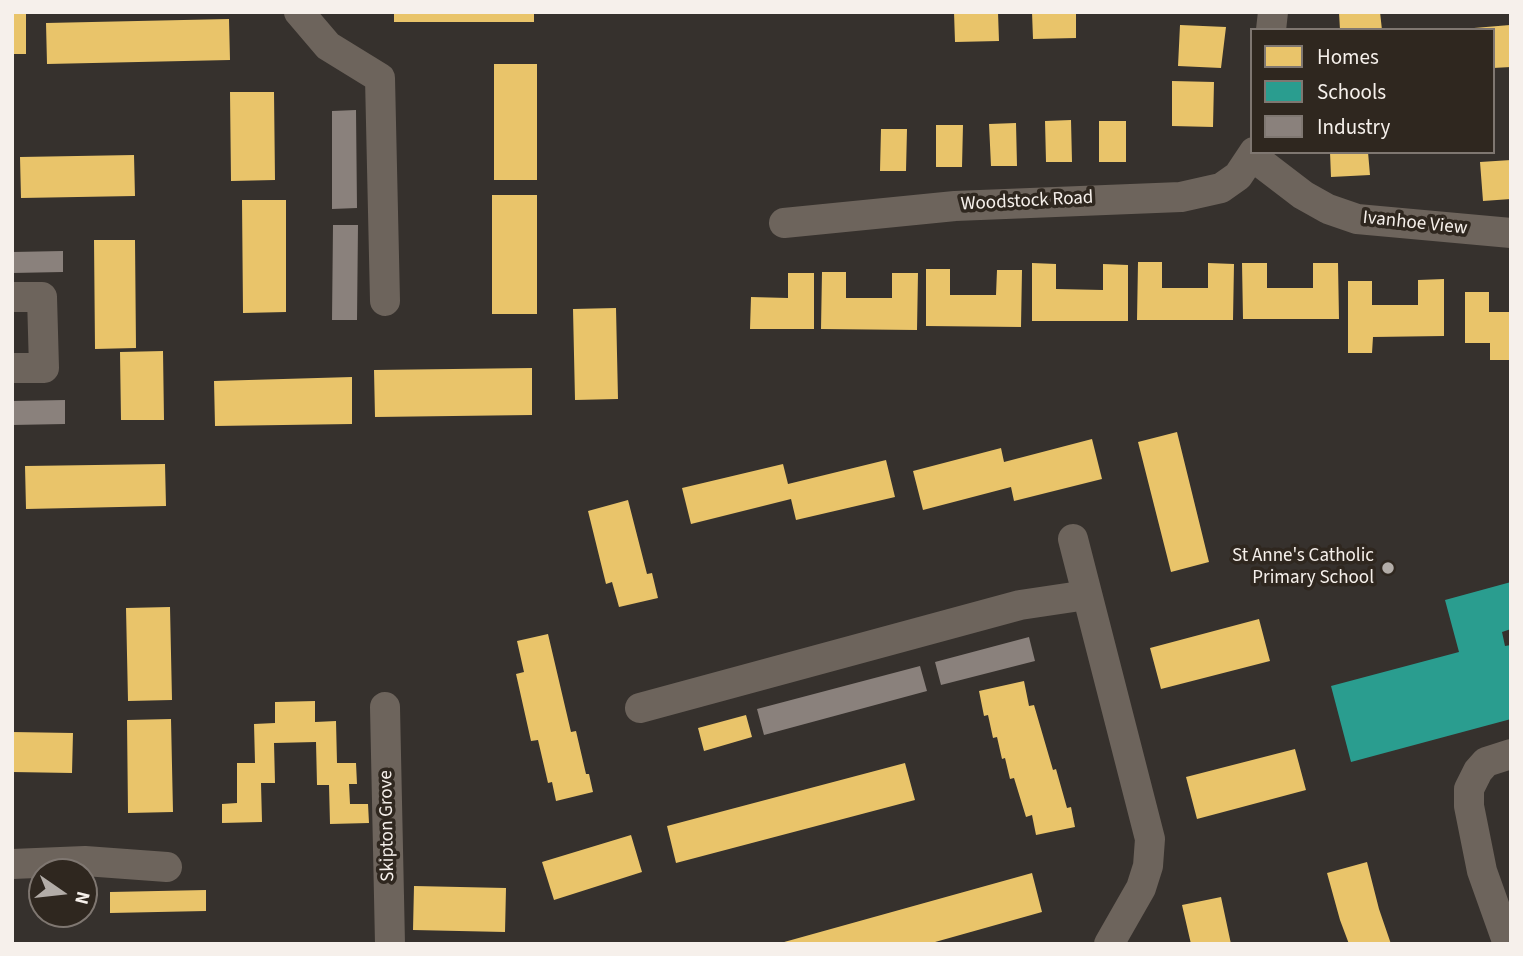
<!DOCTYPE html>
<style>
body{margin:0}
#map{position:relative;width:1523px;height:956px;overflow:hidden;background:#36312d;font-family:"Source Sans 3",sans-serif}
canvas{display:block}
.frame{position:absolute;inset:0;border:14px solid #f6f0eb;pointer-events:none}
.legend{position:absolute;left:1250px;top:28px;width:245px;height:126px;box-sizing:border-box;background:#2f271f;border:2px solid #7f7771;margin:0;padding:9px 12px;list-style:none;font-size:21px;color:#f6f0eb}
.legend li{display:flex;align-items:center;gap:14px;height:35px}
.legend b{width:35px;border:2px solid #7f7771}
.north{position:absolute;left:28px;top:858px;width:70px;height:70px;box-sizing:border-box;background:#2f271f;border:2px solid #7f7771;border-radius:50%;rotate:104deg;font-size:19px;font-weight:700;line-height:28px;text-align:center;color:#f6f0eb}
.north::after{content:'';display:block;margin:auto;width:24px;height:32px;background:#b3ada8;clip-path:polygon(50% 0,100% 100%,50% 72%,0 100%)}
</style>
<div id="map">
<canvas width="1523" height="956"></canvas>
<div class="frame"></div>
<ul class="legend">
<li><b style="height:19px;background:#e9c46a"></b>Homes</li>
<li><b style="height:19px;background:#2a9d8f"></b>Schools</li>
<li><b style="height:19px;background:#8a817c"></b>Industry</li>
</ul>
<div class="north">N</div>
</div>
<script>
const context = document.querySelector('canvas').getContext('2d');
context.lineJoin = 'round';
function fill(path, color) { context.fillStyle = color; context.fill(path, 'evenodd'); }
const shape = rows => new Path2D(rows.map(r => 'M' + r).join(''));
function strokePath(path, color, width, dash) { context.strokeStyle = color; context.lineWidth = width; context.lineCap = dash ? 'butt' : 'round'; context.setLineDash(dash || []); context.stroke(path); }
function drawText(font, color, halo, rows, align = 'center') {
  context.font = font + ' "Source Sans 3",sans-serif'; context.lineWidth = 7; context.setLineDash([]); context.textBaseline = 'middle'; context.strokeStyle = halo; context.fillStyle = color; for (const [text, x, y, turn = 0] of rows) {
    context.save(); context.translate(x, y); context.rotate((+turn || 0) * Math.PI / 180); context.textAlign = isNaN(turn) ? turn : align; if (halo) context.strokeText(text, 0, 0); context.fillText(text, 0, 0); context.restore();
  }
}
fill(shape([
 [394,12,534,12,534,22,394,22],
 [954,12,998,12,999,41,955,42],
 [1032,12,1076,12,1076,38,1033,39],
 [1339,12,1380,12,1382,30,1340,30],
 [12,14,26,14,26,54,12,54],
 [229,19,230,60,47,64,46,23],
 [1180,25,1226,27,1221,68,1178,66],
 [1510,25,1511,67,1493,68,1493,30,1474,28],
 [494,64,537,64,537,180,494,180],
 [1172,81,1214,82,1213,127,1172,126],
 [230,92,274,92,275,180,231,181],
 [1071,120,1072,162,1046,162,1045,121],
 [1099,121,1126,121,1126,162,1099,162],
 [1016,123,1017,166,991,166,989,124],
 [936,125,963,125,962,167,936,167],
 [881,129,907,129,906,171,880,171],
 [1330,152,1368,152,1370,175,1331,177],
 [134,155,135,196,21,198,20,157],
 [1511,160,1511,199,1483,201,1480,162],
 [492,195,537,195,537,314,492,314],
 [242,200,286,200,286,312,243,313],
 [94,240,135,240,136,348,95,349],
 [1138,262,1162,262,1162,288,1208,288,1208,263,1234,264,1233,320,1137,320],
 [1032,263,1056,264,1056,289,1103,290,1103,264,1128,265,1128,321,1032,321],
 [1242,263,1267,263,1267,288,1313,288,1313,263,1338,263,1339,319,1243,319],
 [926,269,950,269,950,295,996,295,997,270,1022,270,1021,327,926,326],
 [822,272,846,272,846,298,892,298,892,273,918,273,917,330,821,329],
 [788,273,814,273,814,329,750,329,751,297,788,298],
 [1444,279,1444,336,1373,337,1372,353,1348,353,1348,281,1372,281,1372,305,1418,305,1418,280],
 [1465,292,1489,292,1489,312,1511,312,1511,360,1490,360,1490,343,1465,343],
 [616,308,618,399,575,400,573,309],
 [163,351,164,420,121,420,120,352],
 [532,368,532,415,375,417,374,370],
 [352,377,352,424,215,426,214,381],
 [1177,432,1209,562,1171,572,1138,442],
 [1092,439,1102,479,1014,501,1011,487,923,510,913,471,1001,448,1004,462],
 [886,460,895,497,796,520,791,499,691,524,682,488,783,464,788,484],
 [165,464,166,506,26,509,25,466],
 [628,500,647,574,652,573,658,598,619,607,612,582,606,584,588,511],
 [170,607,172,700,128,701,126,608],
 [1259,619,1270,661,1161,689,1150,648],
 [548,634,571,732,576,731,586,774,589,774,593,792,556,801,552,782,548,783,538,740,531,741,516,674,524,672,517,641],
 [1024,681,1029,706,1034,705,1053,770,1056,769,1067,808,1071,807,1075,827,1036,835,1032,815,1026,817,1014,778,1010,779,1005,758,1002,759,997,737,993,738,988,715,984,716,979,691],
 [315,701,315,722,336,721,337,763,356,763,357,784,349,784,350,804,368,804,369,823,330,824,329,785,317,785,316,742,274,743,275,783,261,783,262,822,222,823,222,804,237,803,237,763,255,763,254,724,275,723,275,702],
 [746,715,752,737,704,751,698,728],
 [171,719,173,812,128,813,127,720],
 [12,732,73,733,72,773,12,772],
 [1295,749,1306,790,1197,819,1186,777],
 [905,763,915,800,676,863,667,826],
 [631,835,642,872,554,900,542,862],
 [1367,862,1379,909,1391,944,1349,944,1340,920,1327,873],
 [1032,873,1042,912,928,944,777,944],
 [414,886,506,888,505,932,413,930],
 [206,890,206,911,110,913,110,892],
 [1221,897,1231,944,1191,944,1182,905]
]), '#e9c46a');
fill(shape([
 [1511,582,1511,629,1502,632,1505,646,1511,645,1511,719,1351,762,1331,686,1459,652,1445,600]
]), '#2a9d8f');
fill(shape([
 [356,110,357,208,332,209,332,111],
 [333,225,358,225,357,320,332,320],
 [63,251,63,272,12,273,12,252],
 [65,400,65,424,12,425,12,401],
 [1029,637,1035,661,941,685,935,662],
 [920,666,927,691,764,735,757,709]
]), '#8a817c');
strokePath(shape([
 [299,12,328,46,380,78,385,301],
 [1271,30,1273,12],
 [1252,156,1303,195,1328,209,1357,219,1511,233],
 [784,223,955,206,1181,197,1221,188,1238,176,1254,152],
 [12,297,42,297,44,368,12,368],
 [1073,539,1150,839,1148,866,1141,888,1109,944],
 [385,707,390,944],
 [640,708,1020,605,1087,595],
 [12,864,85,861,167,867],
 [1508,944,1482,871,1469,806,1469,789,1478,771,1486,762,1511,754]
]), '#6d645c', 30);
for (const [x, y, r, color] of [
 [1388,568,7,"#b3ada8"]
]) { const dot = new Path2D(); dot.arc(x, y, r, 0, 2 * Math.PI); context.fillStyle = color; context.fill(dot); strokePath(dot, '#2f271f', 2.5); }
drawText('19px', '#f6f0eb', '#2f271f', [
 ["Woodstock Road",1027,202,-3],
 ["Ivanhoe View",1415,224,6],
 ["Skipton Grove",388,826,-91]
]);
drawText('19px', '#f6f0eb', '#2f271f', [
 ["St Anne's Catholic",1374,557],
 ["Primary School",1374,579]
], 'right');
</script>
